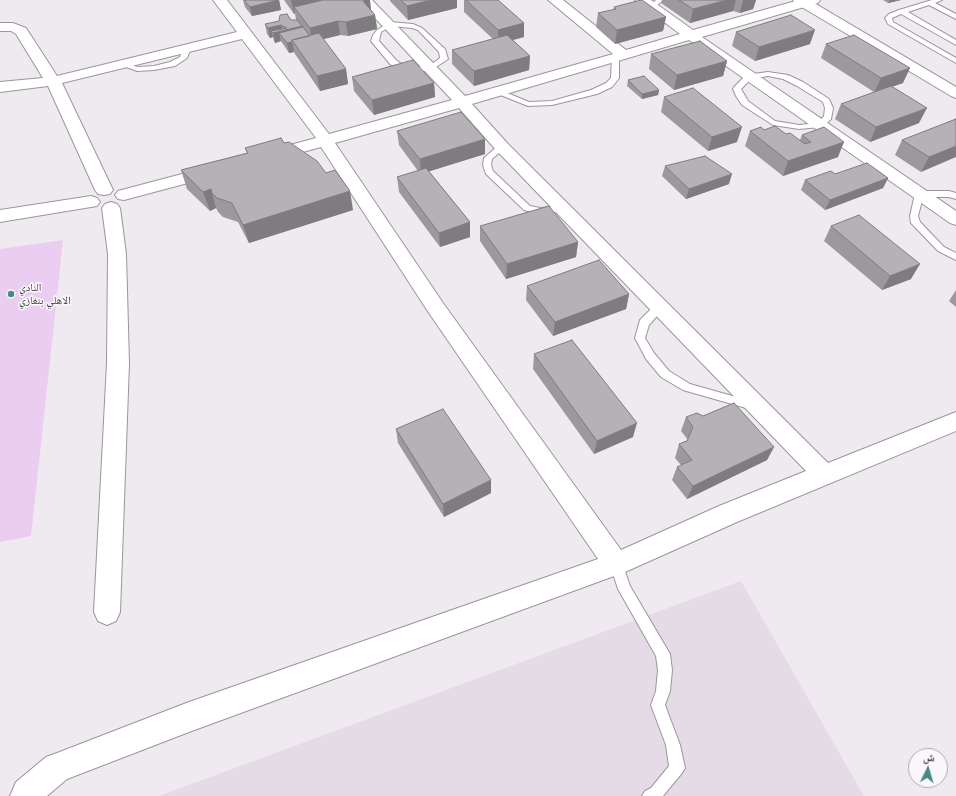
<!DOCTYPE html>
<meta charset="utf-8">
<style>
body{margin:0}
#map{position:relative;width:956px;height:796px;overflow:hidden;background:#eeeaef;font-family:"Golos Text","Noto Naskh Arabic",sans-serif}
canvas{display:block}
.north{position:absolute;left:908px;top:748px;width:40px;height:40px;box-sizing:border-box;background:#fbf7fc;border:1px solid #aeabaf;border-radius:50%;rotate:5deg;font-size:11px;font-weight:700;line-height:16px;text-align:center;color:#3b3a3c}
.north::after{content:'';display:block;margin:auto;width:14px;height:18px;background:#458c88;clip-path:polygon(50% 0,100% 100%,50% 72%,0 100%)}
</style>
<div id="map">
<canvas width="956" height="796"></canvas>
<div class="north">ش</div>
</div>
<script>
const context = document.querySelector('canvas').getContext('2d');
context.lineJoin = 'round';
function fill(path, color) { context.fillStyle = color; context.fill(path, 'evenodd'); }
const shape = rows => new Path2D(rows.map(r => 'M' + r).join(''));
function strokePath(path, color, width, dash) { context.strokeStyle = color; context.lineWidth = width; context.lineCap = dash ? 'butt' : 'round'; context.setLineDash(dash || []); context.stroke(path); }
function drawText(font, color, halo, rows, align = 'center') {
  context.font = font + ' "Golos Text","Noto Naskh Arabic",sans-serif'; context.lineWidth = 3; context.setLineDash([]); context.textBaseline = 'middle'; context.strokeStyle = halo; context.fillStyle = color; for (const [text, x, y, turn = 0] of rows) {
    context.save(); context.translate(x, y); context.rotate((+turn || 0) * Math.PI / 180); context.textAlign = isNaN(turn) ? turn : align; if (halo) context.strokeText(text, 0, 0); context.fillText(text, 0, 0); context.restore();
  }
}
fill(shape([
 [741,581,864,796,159,796]
]), '#e5dbe7');
fill(shape([
 [63,240,31,536,0,542,0,249]
]), '#eacdf0');
const service = shape([
 [656,0,663,0,654,8,650,8,650,6,656,0],
 [932,0,942,0,935,3,956,14,956,19,929,5,908,12,956,40,956,45,901,14,892,18,893,22,956,58,956,63,888,24,885,18,889,14,899,10,932,0],
 [390,22,413,24,422,28,445,49,448,59,430,71,399,70,390,64,371,41,373,35,377,30,390,22],
 [391,26,412,28,418,30,439,52,440,58,428,67,404,66,396,60,379,41,381,32,391,26],
 [184,46,187,46,191,48,187,58,175,66,154,70,137,71,118,64,122,62,138,67,154,66,170,62,180,57,184,46],
 [612,56,615,56,619,58,619,78,612,87,597,94,552,105,528,106,493,92,497,90,500,90,529,102,552,101,591,90,606,83,611,78,612,56],
 [768,72,788,75,803,82,829,99,833,108,831,119,823,127,820,127,799,129,773,125,742,105,736,96,733,89,734,87,746,75,768,72],
 [768,76,783,79,797,86,823,102,825,108,824,116,818,123,799,125,775,121,748,101,741,89,751,79,768,76],
 [499,145,502,145,506,147,492,159,491,165,493,171,530,206,540,208,564,206,568,209,567,211,540,214,524,210,486,174,483,165,484,158,499,145],
 [919,191,949,191,956,193,956,199,949,197,923,197,918,216,920,222,944,247,956,253,956,260,938,251,911,223,910,216,915,194,919,191],
 [660,303,664,304,665,307,649,325,645,338,654,353,669,371,690,384,757,403,759,406,757,409,753,410,683,390,661,377,646,359,635,338,640,320,656,304,660,303],
 [616,558,621,560,630,586,670,654,672,670,670,691,665,705,680,745,685,768,682,773,663,796,642,796,645,791,651,788,669,766,666,745,651,705,656,691,658,670,656,656,618,589,610,564,611,560,616,558]
]);
const minor = shape([
 [213,0,227,0,329,134,452,100,358,0,372,0,465,96,613,54,548,0,563,0,626,50,680,34,635,0,651,0,693,30,799,0,820,0,818,3,702,37,956,211,956,225,950,223,689,40,472,104,508,144,828,463,956,412,956,431,737,522,625,572,189,732,67,779,47,796,10,796,16,782,46,757,57,753,189,702,598,559,429,313,321,147,270,161,264,160,262,156,264,152,316,138,242,39,62,83,113,190,110,194,104,195,98,194,95,190,48,86,0,92,0,82,43,78,16,34,11,31,0,31,0,23,13,23,26,28,57,76,237,32,213,0],
 [459,108,496,150,806,471,719,506,621,550,443,303,335,143,459,108],
 [212,166,218,167,220,171,218,175,124,200,118,199,115,195,118,191,212,166],
 [91,196,97,198,100,202,97,206,0,222,0,210,91,196],
 [111,202,117,204,120,208,126,254,129,363,120,612,116,621,107,625,98,621,94,612,107,363,108,254,102,208,105,204,111,202]
]);
const trunk = shape([
 [793,0,809,0,956,87,956,98,951,96,795,3,793,0]
]);
strokePath(service, '#9a969b', 2);
strokePath(minor, '#9a969b', 2);
strokePath(trunk, '#9a969b', 2);
fill(service, '#fff');
fill(minor, '#fff');
fill(trunk, '#fff');
fill(shape([
 [243,0,279,0,281,10,252,16,245,7],
 [284,0,370,0,371,10,375,15,377,29,348,36,340,35,323,39,346,69,348,84,320,91,295,54,294,52,289,53,281,41,275,43,274,41,273,37,270,38,267,34,265,24,291,20,296,20,295,13,294,14],
 [390,0,457,0,457,8,408,20,390,1],
 [464,0,498,0,524,37,513,40,530,56,529,70,474,86,452,64,452,50,493,39,464,12],
 [662,0,756,0,753,9,740,13,733,11,690,23,661,3],
 [883,0,901,0,888,3],
 [614,7,666,17,663,31,615,44,596,27,598,13,613,10],
 [736,32,810,44,755,61,732,46],
 [826,44,903,83,891,87,919,123,870,142,835,119,841,104,874,92,821,58],
 [651,54,727,61,723,76,674,90,649,69],
 [352,77,434,83,435,97,374,115,354,91],
 [628,80,659,90,658,95,642,99,627,86],
 [664,97,737,142,708,151,661,112],
 [956,119,921,172,895,155,902,140],
 [764,130,786,134,800,140,802,135,838,157,783,176,745,146,750,131],
 [397,131,485,154,429,171,470,222,470,237,440,247,399,192,397,177,418,171,399,145],
 [284,143,326,173,353,210,249,243,238,222,223,217,218,212,216,208,210,211,187,189,181,170,247,153,245,148],
 [665,166,729,184,686,199,662,176],
 [835,174,888,178,883,188,825,210,801,190,805,180],
 [480,226,578,242,576,257,506,279,480,241],
 [831,226,911,279,882,290,824,241],
 [527,286,629,294,626,309,553,336,526,300],
 [956,290,956,307,949,301],
 [534,354,633,437,594,454,533,369],
 [703,416,774,447,767,460,687,499,672,480,677,467,681,465,675,458,679,444,688,440,681,431,686,417],
 [396,429,491,480,491,493,444,517,398,443]
]), '#9c989d');
fill(shape([
 [279,0,281,10,252,16,250,7],
 [291,0,348,0,294,7,295,13,294,14],
 [368,0,370,0,371,13,363,1],
 [431,0,457,0,457,8,408,20,407,6],
 [727,0,736,0,733,11,690,23,693,9],
 [743,0,756,0,753,9,740,13],
 [890,0,901,0,888,3],
 [375,15,377,29,348,36,346,22],
 [666,17,663,31,615,44,617,30],
 [338,21,340,35,312,42,310,28],
 [524,23,524,37,498,44,498,30],
 [281,25,283,31,302,26,304,36,279,33,281,41,275,43,273,33,271,31,273,37,270,38,268,28],
 [815,30,810,44,755,61,759,47],
 [292,42,294,52,289,53,287,43],
 [530,56,529,70,474,86,474,71],
 [727,61,723,76,674,90,677,75],
 [910,68,903,83,874,93,881,78],
 [346,69,348,84,320,91,317,76],
 [434,83,435,97,374,115,372,100],
 [659,90,658,95,642,99,642,94],
 [927,108,919,123,870,142,876,127],
 [742,127,737,142,708,151,712,137],
 [485,139,485,154,421,174,420,159],
 [844,142,838,157,783,176,788,161],
 [956,146,956,157,921,172,929,157],
 [732,174,729,184,686,199,689,189],
 [888,178,883,188,825,210,830,200],
 [211,189,212,193,216,208,210,211,203,192],
 [350,191,353,210,249,243,243,225],
 [470,222,470,237,440,247,439,233],
 [578,242,576,257,506,279,507,264],
 [920,264,911,279,882,290,890,276],
 [629,294,626,309,553,336,555,322],
 [637,423,633,437,594,454,597,441],
 [774,447,767,460,687,499,693,486],
 [491,480,491,493,444,517,443,504]
]), '#7f7c7f');
const building = shape([
 [244,0,279,0,250,7,244,0],
 [323,0,368,0,363,1,375,15,346,22,338,21,310,28,294,7,323,0],
 [401,0,431,0,407,6,401,0],
 [466,0,498,0,524,23,498,30,466,0],
 [641,0,642,0,666,17,617,30,598,13,616,9,614,7,641,0],
 [679,0,727,0,693,9,679,0],
 [287,14,291,20,297,20,302,26,273,33,271,31,287,28,281,25,268,28,265,24,279,21,280,15,287,14],
 [791,15,815,30,759,47,736,32,791,15],
 [303,27,310,36,292,40,292,42,287,43,279,33,303,27],
 [319,33,346,69,317,76,292,40,319,33],
 [507,35,530,56,474,71,452,50,507,35],
 [854,35,910,68,881,78,826,44,854,35],
 [700,41,727,61,677,75,651,54,700,41],
 [413,60,434,83,372,100,352,77,413,60],
 [644,76,659,90,642,94,628,80,644,76],
 [891,86,927,108,876,127,841,104,891,86],
 [693,88,742,127,712,137,664,97,693,88],
 [461,112,485,139,420,159,397,131,461,112],
 [956,119,956,146,929,157,902,140,956,119],
 [775,126,786,134,790,133,805,144,811,142,802,135,824,127,844,142,788,161,750,131,761,127,764,130,775,126],
 [281,138,284,143,289,142,317,161,326,173,335,170,350,191,243,225,232,203,217,198,212,193,211,189,203,192,181,170,248,153,245,148,281,138],
 [705,156,732,174,689,189,665,166,705,156],
 [867,163,888,178,830,200,805,180,831,171,835,174,867,163],
 [426,168,470,222,439,233,397,177,426,168],
 [549,206,578,242,507,264,480,226,549,206],
 [859,215,920,264,890,276,831,226,859,215],
 [599,260,629,294,555,322,527,286,599,260],
 [572,340,637,423,597,441,534,354,572,340],
 [734,403,774,447,693,486,677,467,692,460,679,444,687,441,693,427,686,417,697,413,703,416,734,403],
 [443,409,491,480,443,504,396,429,443,409]
]);
fill(building, '#b5b1b6');
strokePath(building, '#7f7c7f', 1);
for (const [x, y, r, color] of [
 [11,294,4,"#458c88"]
]) { const dot = new Path2D(); dot.arc(x, y, r, 0, 2 * Math.PI); context.fillStyle = color; context.fill(dot); strokePath(dot, '#fbf7fc', 1.5); }
drawText('11px', '#3b3a3c', '#fbf7fc', [
 ["النادي",19,288],
 ["الاهلي بنغازي",19,301]
], 'left');
</script>
